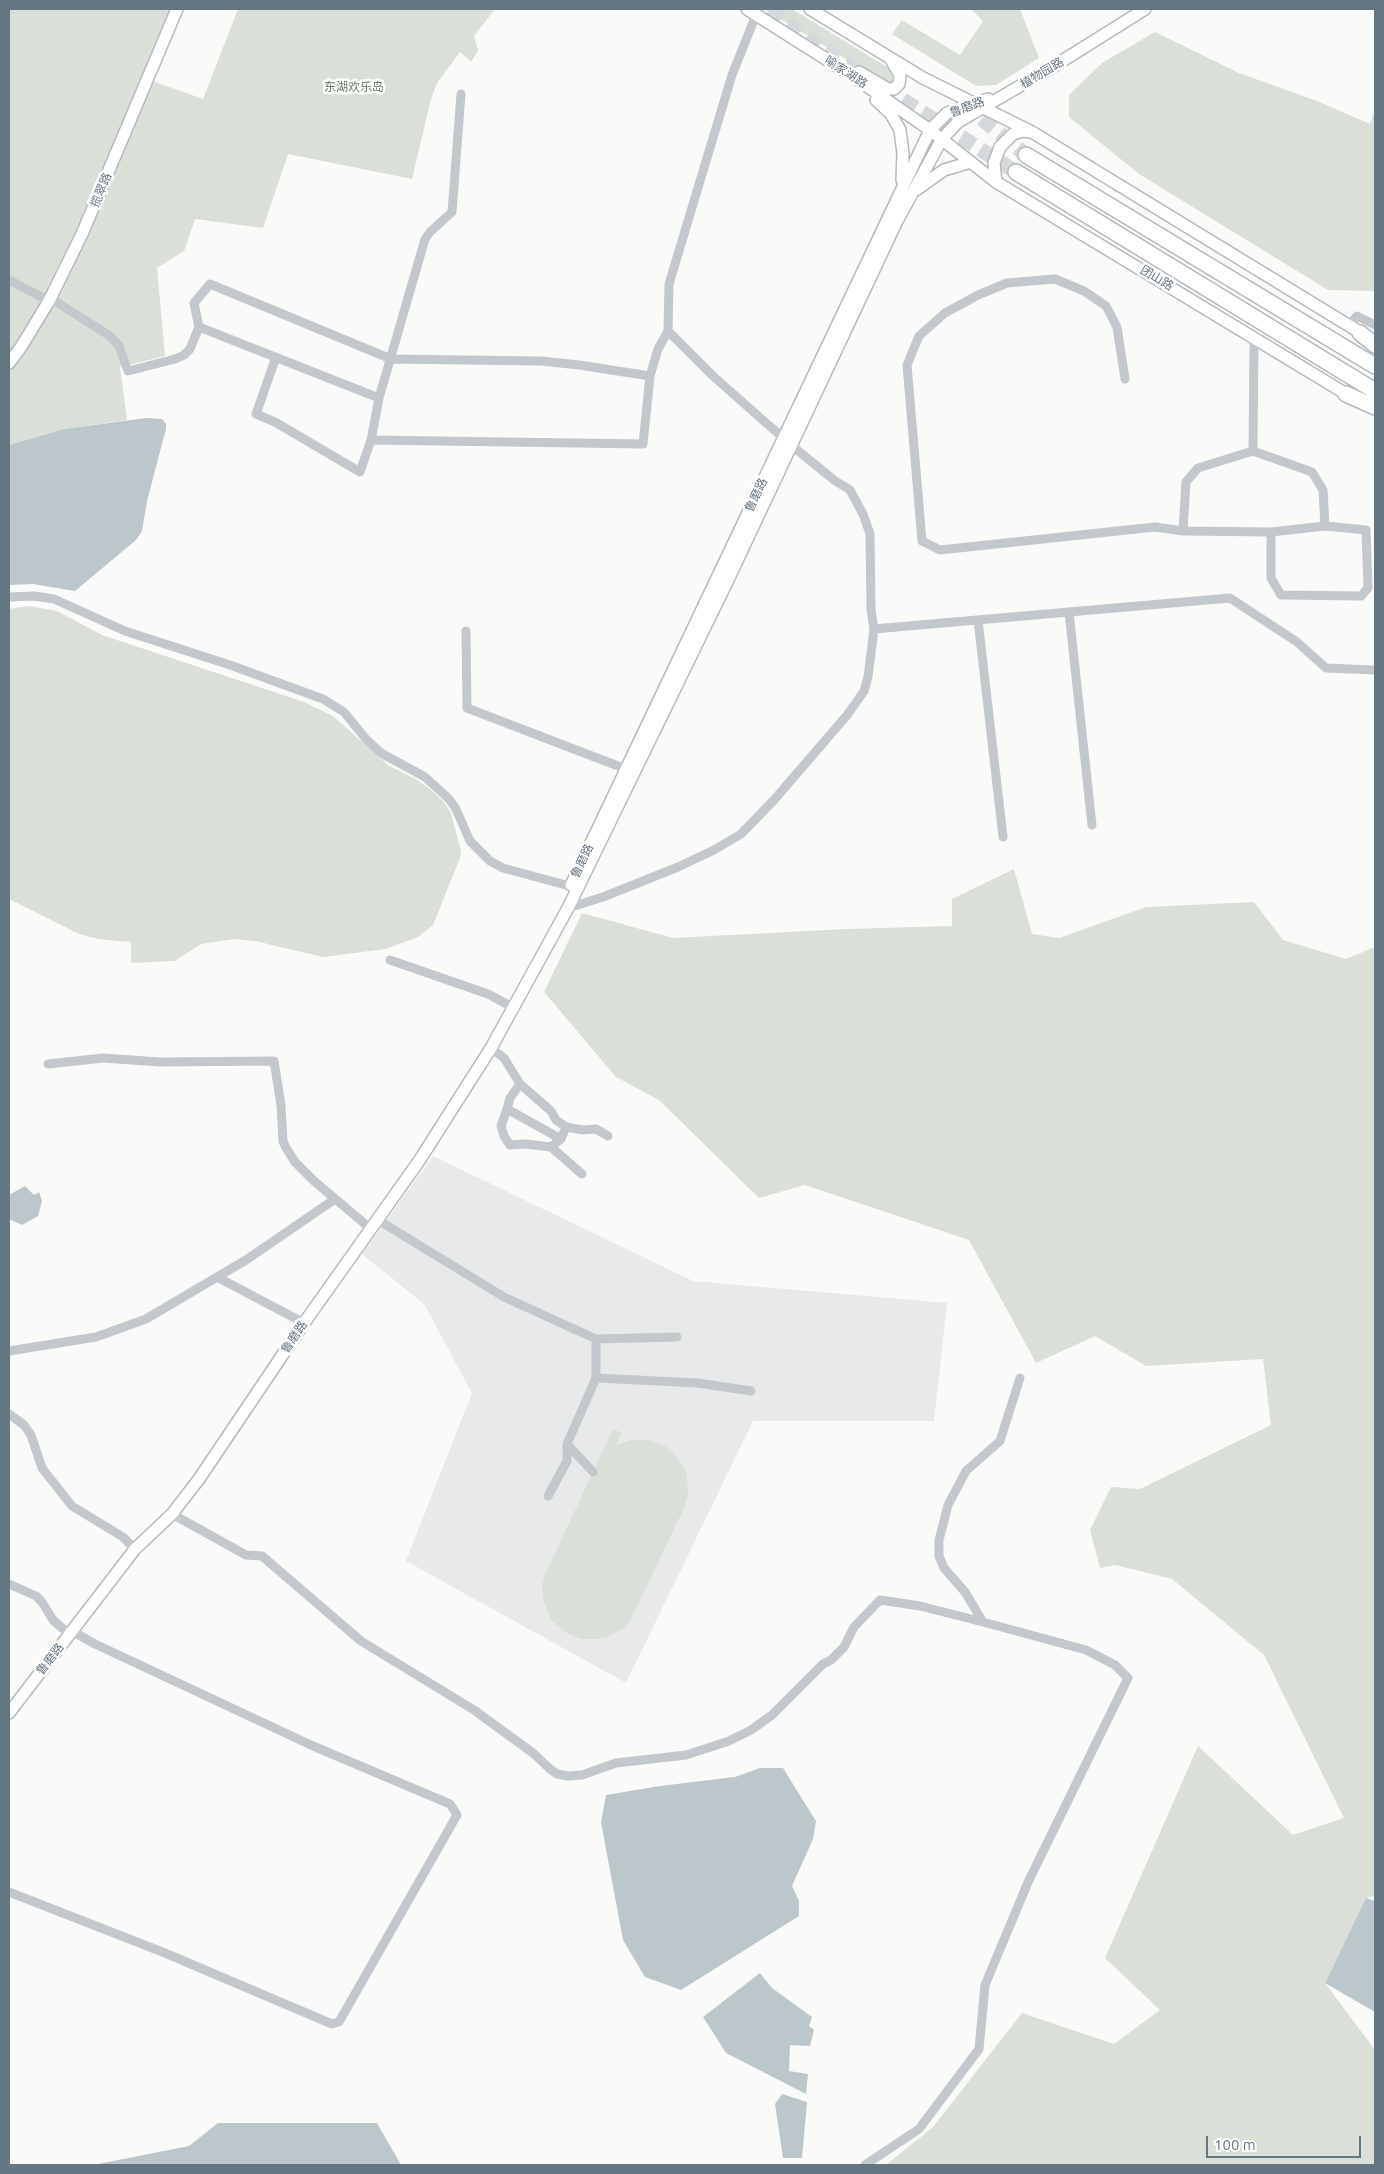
<!DOCTYPE html>
<meta charset="utf-8">
<style>
body{margin:0}
#map{position:relative;width:1384px;height:2174px;overflow:hidden;background:#fafaf8;font-family:Ubuntu,sans-serif}
canvas{display:block}
.frame{position:absolute;inset:0;border:10px solid #657683;pointer-events:none}
.scale{position:absolute;left:1206px;top:2136px;width:155px;height:22px;box-sizing:border-box;border:2px solid #657683;border-top:0;padding-left:6px;font-size:15px;line-height:18px;white-space:nowrap;color:#657683;-webkit-text-stroke:4px #fff;paint-order:stroke}
</style>
<div id="map">
<canvas width="1384" height="2174"></canvas>
<div class="frame"></div>
<div class="scale">100 m</div>
</div>
<script>
const context = document.querySelector('canvas').getContext('2d');
context.lineJoin = 'round';
function fill(path, color) { context.fillStyle = color; context.fill(path, 'evenodd'); }
const shape = rows => new Path2D(rows.map(r => 'M' + r).join(''));
function strokePath(path, color, width, dash) { context.strokeStyle = color; context.lineWidth = width; context.lineCap = dash ? 'butt' : 'round'; context.setLineDash(dash || []); context.stroke(path); }
function drawText(font, color, halo, rows, align = 'center') {
  context.font = font + ' Ubuntu,"Noto Sans SC",sans-serif'; context.lineWidth = 5; context.setLineDash([]); context.textBaseline = 'middle'; context.strokeStyle = halo; context.fillStyle = color; for (const [text, x, y, turn = 0] of rows) {
    context.save(); context.translate(x, y); context.rotate((+turn || 0) * Math.PI / 180); context.textAlign = isNaN(turn) ? turn : align; if (halo) context.strokeText(text, 0, 0); context.fillText(text, 0, 0); context.restore();
  }
}
fill(shape([
 [433,1156,693,1281,947,1303,934,1421,753,1421,626,1683,406,1561,472,1393,424,1304,362,1254]
]), '#e8e9e9');
fill(shape([
 [9,9,171,9,144,78,203,99,238,9,495,9,474,36,478,50,471,62,460,52,437,83,431,99,412,179,288,154,263,228,195,219,184,251,157,268,165,356,120,367,127,420,64,429,9,445],
 [764,9,792,9,892,70,893,81,887,84],
 [971,9,1020,9,1039,58,996,85,976,86,892,34,902,20,960,55,983,21],
 [1155,32,1239,73,1317,101,1370,124,1375,109,1375,291,1328,290,1139,174,1069,117,1069,95,1102,63],
 [29,606,57,611,102,635,304,702,333,716,389,766,416,779,430,789,444,802,451,813,461,851,460,858,433,925,418,937,386,949,323,957,255,941,234,939,201,944,175,961,131,963,131,942,98,939,79,934,9,899,9,609],
 [1014,869,1032,934,1059,938,1146,907,1254,902,1283,940,1346,959,1375,947,1375,1896,1366,1898,1325,1983,1375,2050,1375,2165,886,2165,933,2127,1022,2013,1114,2044,1160,2010,1105,1958,1198,1746,1293,1835,1344,1818,1264,1655,1172,1579,1115,1565,1100,1568,1090,1530,1111,1487,1140,1489,1271,1425,1263,1359,1146,1366,1095,1336,1036,1363,969,1240,805,1185,759,1198,659,1100,616,1077,544,992,582,913,673,938,847,929,952,926,952,899],
 [613,1429,622,1433,616,1445,631,1440,649,1440,666,1447,673,1453,684,1467,687,1476,688,1493,684,1508,630,1621,624,1628,608,1637,599,1639,581,1639,565,1632,551,1620,544,1603,542,1586,544,1577]
]), '#dadfd7');
fill(shape([
 [146,418,162,419,166,424,166,429,147,501,142,531,136,540,75,591,33,584,9,585,9,445,64,429],
 [25,1186,34,1195,39,1192,42,1201,38,1216,22,1225,9,1219,9,1195],
 [760,1768,783,1768,816,1821,813,1839,792,1886,799,1901,799,1916,681,1990,645,1977,623,1940,601,1822,606,1795,660,1786,735,1777],
 [1366,1898,1375,1901,1375,2012,1325,1983],
 [760,1973,772,1988,812,2017,809,2026,814,2030,810,2046,790,2045,789,2071,808,2074,806,2094,726,2053,703,2017],
 [782,2094,807,2102,802,2158,783,2158,775,2104],
 [218,2123,377,2123,401,2165,93,2165,189,2146]
]), '#bbc7cb');
strokePath(shape([
 [770,9,809,40,1016,172],
 [964,104,1026,155]
]), '#d5d9db', 15, [15, 8]);
const secondary = shape([
 [747,9,848,73,930,130,996,182,1353,398],
 [810,9,923,78,1032,132,1366,336],
 [859,72,888,89,894,89,899,84,900,75,891,60],
 [876,100,891,114,900,130,903,153,902,180],
 [996,182,994,163,1000,147,1013,134,1023,131,1030,132],
 [916,190,944,170,971,162],
 [9,363,21,347,49,301,82,234,177,9],
 [571,885,930,130,947,113,988,99],
 [9,1713,135,1549,172,1514,199,1479,304,1323,419,1161,491,1048,568,908,727,582,897,221,942,139,958,122,1051,68,1145,9]
]);
const highway = shape([
 [1026,155,1375,366],
 [1016,172,1375,391],
 [1360,333,1375,345],
 [1346,394,1375,407]
]);
strokePath(secondary, '#b3babf', 14);
strokePath(highway, '#b4b9bd', 18);
strokePath(shape([
 [9,280,49,301],
 [50,298,110,336,119,346,128,371,175,359,184,355,190,349,199,327,379,398],
 [1349,325,1357,316,1375,325],
 [199,327,194,303,210,284,391,359,541,361,579,365,650,376],
 [1254,337,1253,451,1312,472,1323,490,1325,526,1366,530,1368,588,1361,596,1281,595,1271,578,1271,532,1325,526],
 [276,357,256,414,275,422,360,472,371,440,379,398,425,239,430,232,452,212,461,94],
 [1125,379,1117,327,1106,306,1084,291,1055,279,1007,283,978,295,945,313,919,336,907,365,922,541,940,550,1155,527,1183,531],
 [371,440,643,444,650,376,658,349,668,331],
 [1253,451,1198,468,1186,482,1183,531,1271,532],
 [9,597,34,596,54,599,125,631,230,665,323,699,344,712,366,739,381,753,425,777,448,798,455,807,470,841,490,861,503,868,577,888],
 [1069,612,1092,825],
 [978,620,1003,837],
 [874,629,1230,598,1297,642,1326,668,1375,670],
 [466,631,467,708,631,771],
 [568,908,603,897,678,867,714,850,741,834,774,800,848,714,864,691,868,677,874,629,871,610,870,534,863,514,850,490,834,480,791,445,713,376,668,331,669,284,732,75,756,15],
 [390,960,488,994,514,1008],
 [491,1048,504,1058,520,1084,551,1111,556,1120,566,1127,583,1130,596,1129,608,1136],
 [48,1064,103,1058,160,1062,274,1061,281,1105,283,1141,285,1146,295,1162,314,1181,371,1229],
 [520,1084,510,1098,507,1109,561,1139,566,1127],
 [507,1109,501,1126,504,1136,510,1145,526,1144,551,1147,561,1139],
 [551,1147,582,1174],
 [378,1220,504,1297,596,1339,677,1337],
 [217,1277,304,1323],
 [596,1339,596,1378,698,1383,751,1391],
 [9,1351,96,1337,146,1319,246,1260,335,1199],
 [9,1414,24,1425,31,1435,42,1468,72,1506,123,1537,135,1549],
 [593,1472,567,1444,596,1378],
 [548,1496,567,1461,567,1444],
 [172,1514,246,1555,262,1556,361,1641,474,1710,533,1753,550,1769,557,1774,568,1776,582,1775,616,1763,686,1755,729,1741,751,1730,772,1715,823,1664,831,1660,844,1647,854,1627,880,1600,920,1606,983,1622,1086,1650,1115,1665,1128,1678,1029,1880,985,1985,979,2049,919,2129,865,2165],
 [9,1584,36,1596,42,1602,53,1620,69,1634],
 [983,1622,965,1592,944,1568,939,1556,939,1540,948,1505,966,1471,1000,1441,1020,1378],
 [9,1892,165,1953,332,2024,339,2022,457,1815,450,1804,313,1746,95,1644,72,1631]
]), '#c3c8cc', 9);
strokePath(secondary, '#fff', 11);
strokePath(highway, '#fff', 15);
drawText('12px', '#657683', '#fff', [
 ["喻家湖路",846,72,33],
 ["植物园路",1042,73,-31],
 ["鲁磨路",967,107,-20],
 ["揽翠路",101,190,-67],
 ["团山路",1157,278,31],
 ["鲁磨路",756,495,-65],
 ["鲁磨路",582,861,-65],
 ["鲁磨路",294,1337,-56],
 ["鲁磨路",50,1659,-52]
]);
drawText('12px', '#687a64', '#fff', [
 ["东湖欢乐岛",354,87]
]);
</script>
